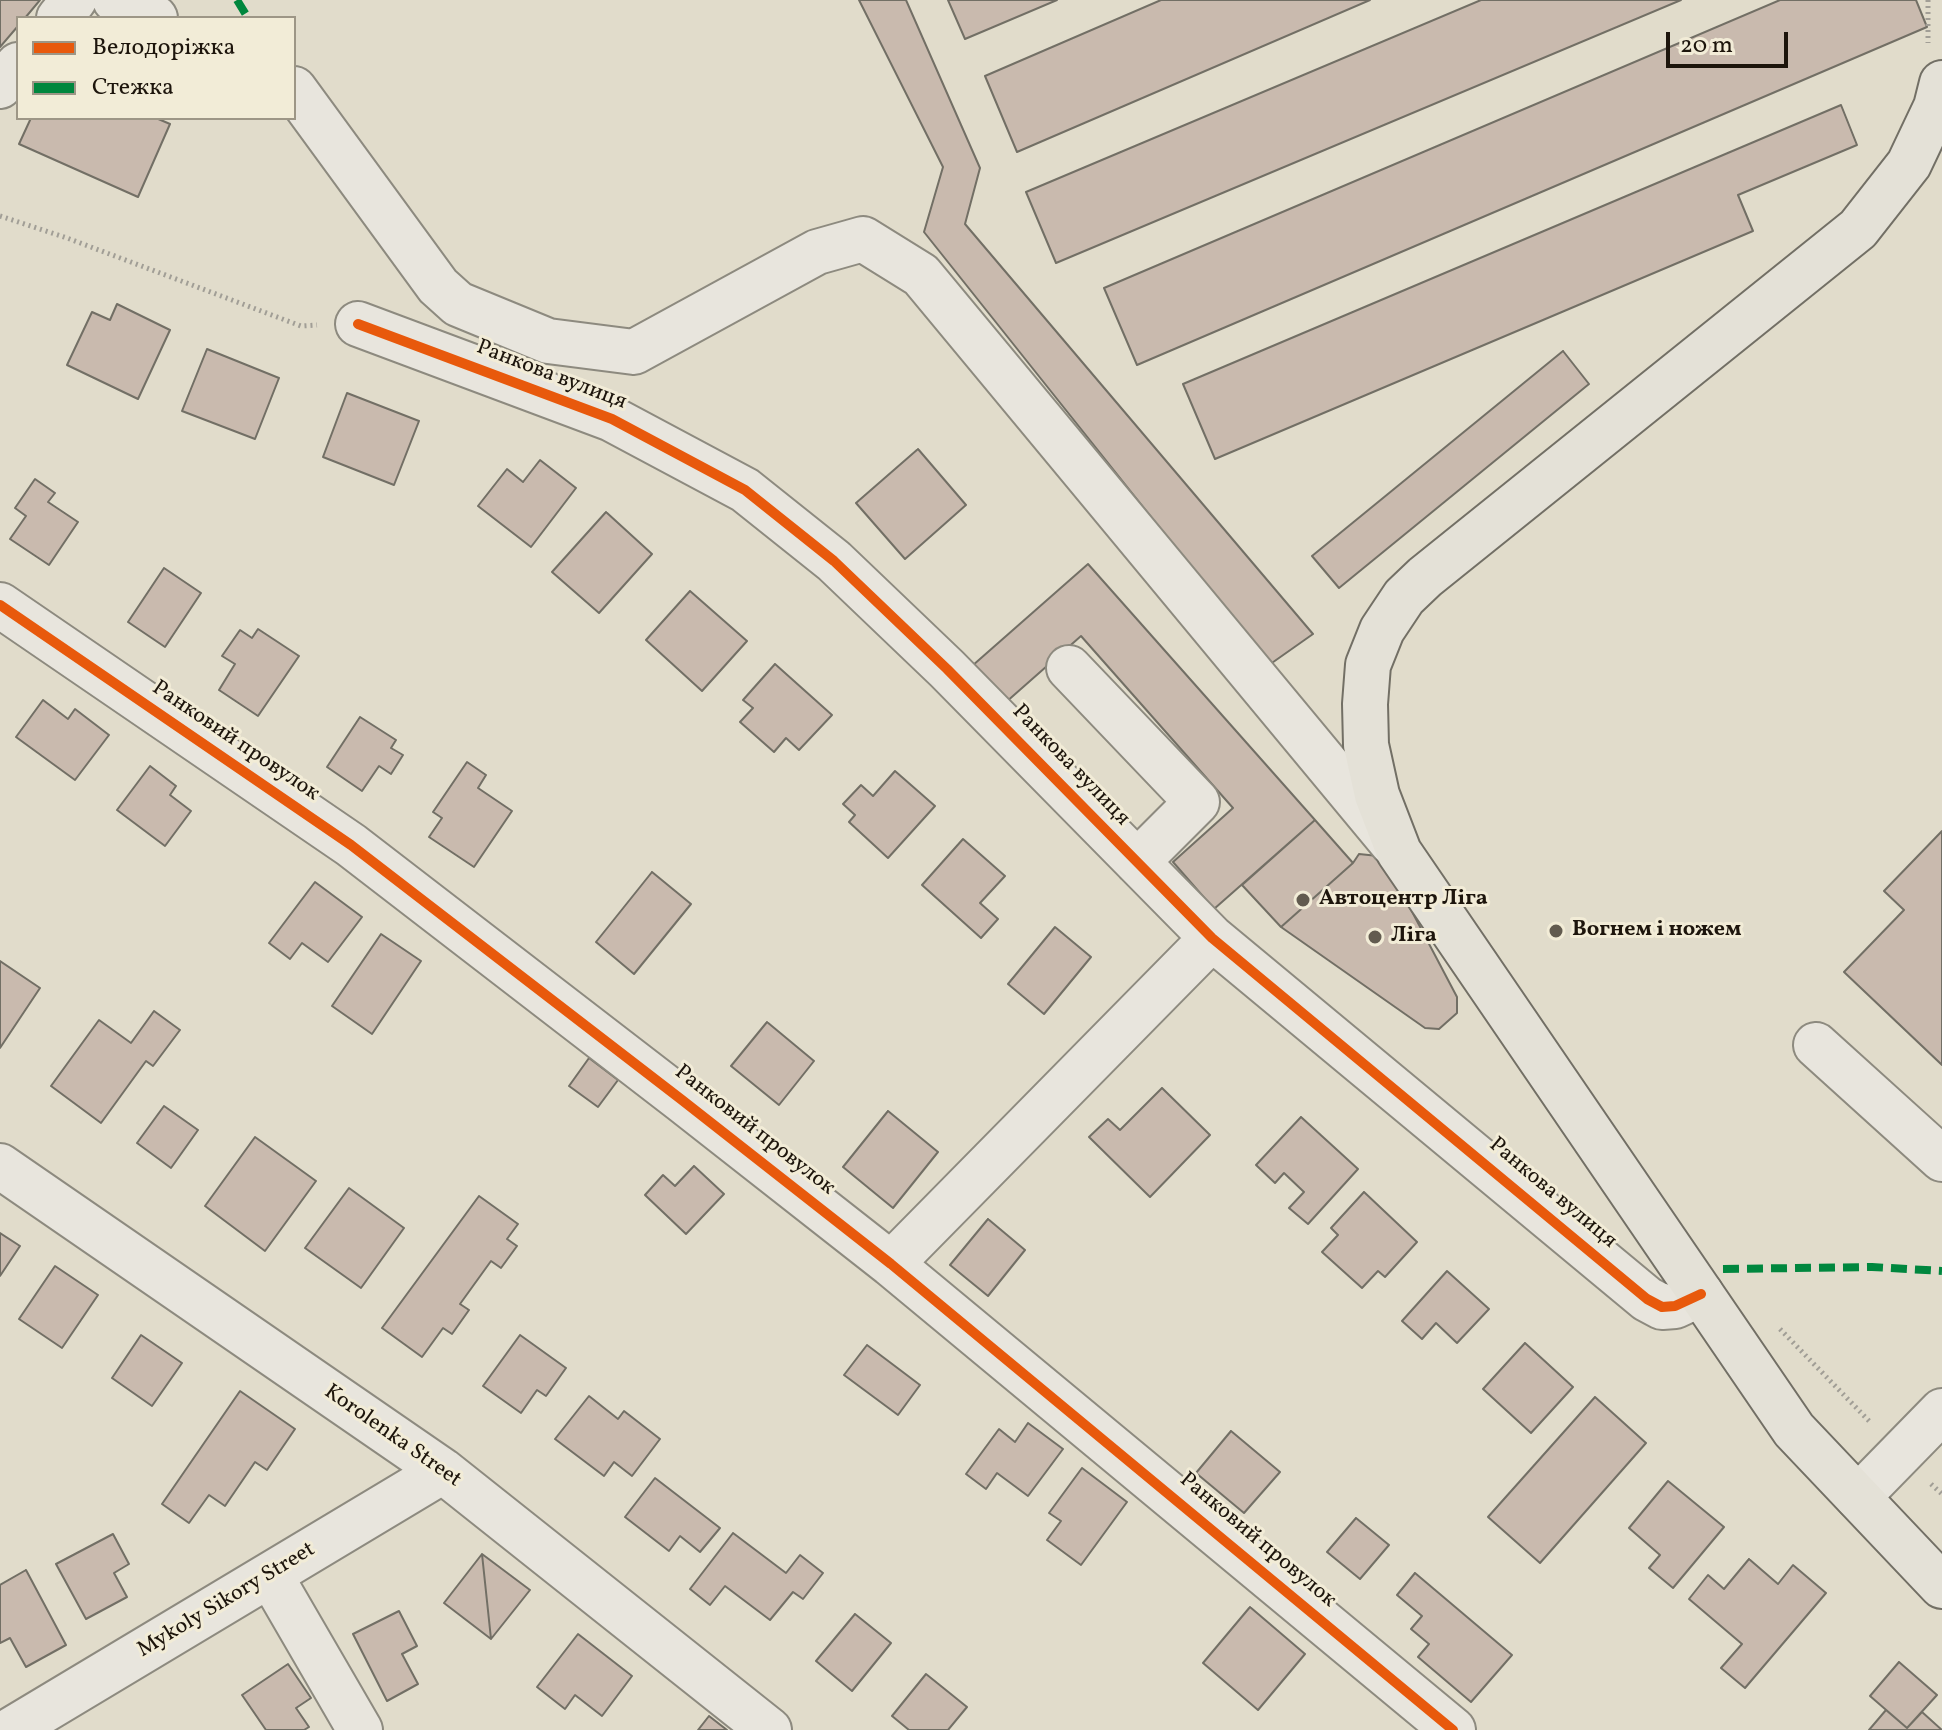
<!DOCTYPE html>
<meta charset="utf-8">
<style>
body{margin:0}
#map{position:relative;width:1942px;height:1730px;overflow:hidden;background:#e1dccb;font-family:Vollkorn,serif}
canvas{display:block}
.legend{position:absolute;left:16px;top:16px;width:280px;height:104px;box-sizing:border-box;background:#f2ecd7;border:2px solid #9d9686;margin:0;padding:10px 14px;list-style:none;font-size:24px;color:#1d150c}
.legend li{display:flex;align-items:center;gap:16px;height:40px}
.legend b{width:40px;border:2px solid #9d9686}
.scale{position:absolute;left:1666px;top:32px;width:122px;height:36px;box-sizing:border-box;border:4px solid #1d150c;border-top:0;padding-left:10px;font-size:24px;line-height:28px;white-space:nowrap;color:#1d150c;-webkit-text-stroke:6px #f2ecd7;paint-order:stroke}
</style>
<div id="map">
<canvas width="1942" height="1730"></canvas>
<ul class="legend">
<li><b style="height:10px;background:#e8590c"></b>Велодоріжка</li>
<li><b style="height:10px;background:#00873e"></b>Стежка</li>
</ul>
<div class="scale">20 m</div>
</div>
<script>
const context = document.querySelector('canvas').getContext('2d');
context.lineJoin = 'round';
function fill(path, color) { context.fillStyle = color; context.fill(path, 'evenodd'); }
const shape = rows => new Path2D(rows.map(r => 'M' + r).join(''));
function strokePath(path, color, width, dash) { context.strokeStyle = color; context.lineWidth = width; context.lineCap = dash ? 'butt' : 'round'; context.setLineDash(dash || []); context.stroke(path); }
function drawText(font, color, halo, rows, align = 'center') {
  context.font = font + ' Vollkorn,serif'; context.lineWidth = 6; context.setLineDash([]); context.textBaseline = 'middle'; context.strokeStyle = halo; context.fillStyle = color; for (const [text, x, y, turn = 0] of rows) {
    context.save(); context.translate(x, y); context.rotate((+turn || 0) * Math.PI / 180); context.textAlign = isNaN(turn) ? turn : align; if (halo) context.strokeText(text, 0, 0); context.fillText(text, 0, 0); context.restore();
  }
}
const building = shape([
 [0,0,40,0,25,18,18,18,18,26,0,47,0,0],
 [859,0,906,0,980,168,965,224,1313,634,1269,665,924,232,943,167,859,0],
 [948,0,1057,0,965,39,948,0],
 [1161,0,1370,0,1017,152,985,76,1161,0],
 [1481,0,1681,0,1056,263,1026,192,1481,0],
 [1780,0,1916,0,1927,27,1137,365,1104,288,1780,0],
 [1841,105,1857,145,1738,195,1753,231,1215,459,1183,384,1841,105],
 [31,118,156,118,170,124,138,197,19,144,31,118],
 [117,304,170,330,138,399,67,365,92,312,110,320,117,304],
 [207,349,279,378,255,439,182,411,207,349],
 [1563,351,1589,384,1339,588,1312,556,1563,351],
 [347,393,419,421,394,485,323,457,347,393],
 [918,449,966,505,905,559,856,503,918,449],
 [540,460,576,488,531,547,478,506,507,469,523,482,540,460],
 [35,479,55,493,48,502,78,522,49,565,10,539,26,516,15,508,35,479],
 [606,512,652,554,599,613,552,572,606,512],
 [1088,564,1315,820,1214,909,1173,862,1233,808,1081,636,1005,703,972,666,1088,564],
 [164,568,201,593,165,647,128,622,164,568],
 [690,591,747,641,702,691,646,640,690,591],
 [258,629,299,656,258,716,219,690,235,664,222,656,240,630,252,638,258,629],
 [775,664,832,715,799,750,786,738,774,752,740,722,753,708,743,700,775,664],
 [43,700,68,719,75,709,109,735,75,780,16,737,43,700],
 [360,717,396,740,391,748,403,755,391,774,379,766,362,791,327,767,360,717],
 [467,762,486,775,478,788,512,811,474,867,429,837,442,818,433,812,467,762],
 [150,766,176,786,170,795,191,811,165,846,117,810,150,766],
 [895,771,935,806,888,858,849,822,855,815,843,804,861,785,873,796,895,771],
 [1315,820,1353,863,1281,927,1242,885,1315,820],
 [1942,831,1942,1065,1844,972,1904,910,1884,891,1942,831],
 [963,839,1005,876,980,903,998,919,981,938,922,885,963,839],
 [1359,854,1378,856,1388,866,1457,997,1457,1013,1439,1029,1425,1028,1281,927,1353,863,1359,854],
 [652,872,691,904,634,974,596,942,652,872],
 [315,882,362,917,328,962,302,943,290,959,269,943,315,882],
 [1055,927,1091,957,1044,1014,1008,984,1055,927],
 [381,934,421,961,372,1034,332,1006,381,934],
 [0,961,40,988,0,1048,0,961],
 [154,1011,180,1030,153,1066,146,1061,101,1123,51,1086,99,1020,131,1043,154,1011],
 [767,1022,814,1061,779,1105,731,1066,767,1022],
 [589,1058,618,1080,598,1107,569,1086,589,1058],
 [1162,1088,1210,1135,1150,1197,1089,1137,1108,1119,1120,1130,1162,1088],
 [164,1106,198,1130,171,1168,137,1143,164,1106],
 [888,1111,938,1152,893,1208,843,1167,888,1111],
 [1301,1117,1358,1169,1308,1224,1289,1208,1304,1192,1284,1173,1275,1183,1256,1165,1301,1117],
 [255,1137,316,1181,265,1251,205,1206,255,1137],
 [694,1166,724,1194,686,1234,645,1195,663,1175,675,1186,694,1166],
 [349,1188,404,1228,361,1288,305,1248,349,1188],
 [1364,1192,1417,1242,1385,1277,1378,1271,1362,1288,1322,1252,1338,1235,1331,1228,1364,1192],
 [479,1196,518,1224,507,1239,517,1246,501,1268,491,1261,460,1304,469,1310,452,1334,443,1328,422,1357,382,1328,479,1196],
 [988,1219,1025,1250,988,1296,950,1265,988,1219],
 [0,1233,20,1246,0,1276,0,1233],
 [55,1266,98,1295,62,1348,19,1319,55,1266],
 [1447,1271,1489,1309,1457,1343,1436,1323,1422,1339,1402,1321,1447,1271],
 [141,1335,182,1363,152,1406,112,1378,141,1335],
 [520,1335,566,1368,546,1396,537,1390,521,1413,483,1386,520,1335],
 [1525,1343,1573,1387,1531,1433,1483,1389,1525,1343],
 [867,1345,920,1385,898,1415,844,1375,867,1345],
 [240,1391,295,1429,267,1470,255,1462,225,1506,209,1495,189,1523,162,1504,240,1391],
 [589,1396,618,1419,624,1411,660,1439,632,1476,614,1462,604,1476,555,1439,589,1396],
 [1595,1397,1646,1443,1540,1563,1488,1517,1595,1397],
 [1028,1423,1063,1449,1028,1496,997,1473,986,1489,966,1474,999,1429,1015,1442,1028,1423],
 [1231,1431,1280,1472,1244,1513,1196,1473,1231,1431],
 [1082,1468,1127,1502,1081,1565,1047,1540,1061,1521,1049,1513,1082,1468],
 [655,1478,720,1528,700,1552,680,1536,669,1551,625,1517,655,1478],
 [1668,1481,1724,1527,1673,1588,1649,1568,1660,1555,1629,1528,1668,1481],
 [1356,1518,1389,1545,1360,1579,1327,1552,1356,1518],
 [733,1533,786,1573,800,1555,823,1573,803,1599,793,1592,770,1620,725,1586,710,1605,690,1589,733,1533],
 [113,1534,129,1564,114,1573,127,1597,86,1619,56,1564,113,1534],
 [482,1554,491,1639,444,1603,482,1554],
 [482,1554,530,1590,491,1639,482,1554],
 [1749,1559,1778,1584,1793,1565,1826,1593,1745,1688,1721,1668,1742,1644,1689,1599,1708,1575,1724,1589,1749,1559],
 [26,1570,66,1645,26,1667,10,1638,0,1643,0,1585,26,1570],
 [1415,1573,1512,1655,1471,1702,1418,1657,1429,1644,1411,1629,1422,1616,1397,1595,1415,1573],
 [1250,1607,1305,1654,1258,1710,1203,1663,1250,1607],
 [399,1611,417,1646,402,1654,418,1684,387,1701,353,1634,399,1611],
 [855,1614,891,1643,852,1691,816,1661,855,1614],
 [578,1634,632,1676,602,1716,575,1695,565,1709,537,1687,578,1634],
 [1899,1662,1937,1695,1907,1728,1870,1696,1899,1662],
 [288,1664,311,1698,296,1708,309,1727,304,1730,266,1730,242,1695,288,1664],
 [926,1674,967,1707,948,1730,909,1730,892,1716,926,1674],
 [1886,1710,1907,1728,1922,1712,1942,1730,1869,1730,1886,1710],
 [709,1716,727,1730,698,1730,709,1716]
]);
fill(building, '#c9baae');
strokePath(building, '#726f65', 2);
const minor = shape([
 [115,0,155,18],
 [59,18,74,0],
 [0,86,18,65],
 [294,89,438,286,458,304,548,341,634,352,817,252,863,239,921,275,1393,844],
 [358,324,612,419,745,490,834,561,947,669,1212,938,1647,1299,1662,1307,1675,1306,1701,1294],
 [0,605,351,845,682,1100,891,1264,1453,1730],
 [1069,668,1197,802,1137,862],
 [1816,1045,1942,1159],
 [0,1166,443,1471,769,1730],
 [891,1264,1212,938],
 [1858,1497,1942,1411],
 [270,1575,360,1730],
 [11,1730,443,1471]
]);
const major = shape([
 [1942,83,1936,107,1909,164,1858,229,1425,577,1404,597,1382,630,1368,665,1365,704,1366,745,1377,795,1399,852,1794,1430,1942,1586]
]);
strokePath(minor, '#8d8a7f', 48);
strokePath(major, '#726f65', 48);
strokePath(shape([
 [1928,0,1928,43],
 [0,216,67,238,301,326,317,325],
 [1780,1329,1871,1423],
 [1931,1484,1942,1494]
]), '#a19e96', 5, [2, 4]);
strokePath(minor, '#e8e5dd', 44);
strokePath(major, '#e4e1d7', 44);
strokePath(shape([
 [237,0,248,18],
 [1723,1269,1872,1267,1942,1271]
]), '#00873e', 8, [16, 8]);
strokePath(shape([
 [358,324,612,419,745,490,834,561,947,669,1212,938,1647,1299,1662,1307,1675,1306,1701,1294],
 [0,605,351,845,682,1100,891,1264,1453,1730]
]), '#e8590c', 10);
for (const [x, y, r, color] of [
 [1303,900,8,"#625b4f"],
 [1556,931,8,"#625b4f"],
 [1375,937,8,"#625b4f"]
]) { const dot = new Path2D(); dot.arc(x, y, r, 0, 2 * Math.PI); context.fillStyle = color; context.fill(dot); strokePath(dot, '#f2ecd7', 3); }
drawText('22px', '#1d150c', '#f2ecd7', [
 ["Ранкова вулиця",551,376,21],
 ["Ранковий провулок",235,742,34],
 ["Ранкова вулиця",1070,766,46],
 ["Ранковий провулок",754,1131,38],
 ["Ранкова вулиця",1552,1194,40],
 ["Korolenka Street",392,1437,35],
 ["Ранковий провулок",1257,1541,40],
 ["Mykoly Sikory Street",227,1601,-31]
]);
drawText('bold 22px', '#1d150c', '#f2ecd7', [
 ["Автоцентр Ліга",1319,900],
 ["Вогнем і ножем",1572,931],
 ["Ліга",1391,937]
], 'left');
</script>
